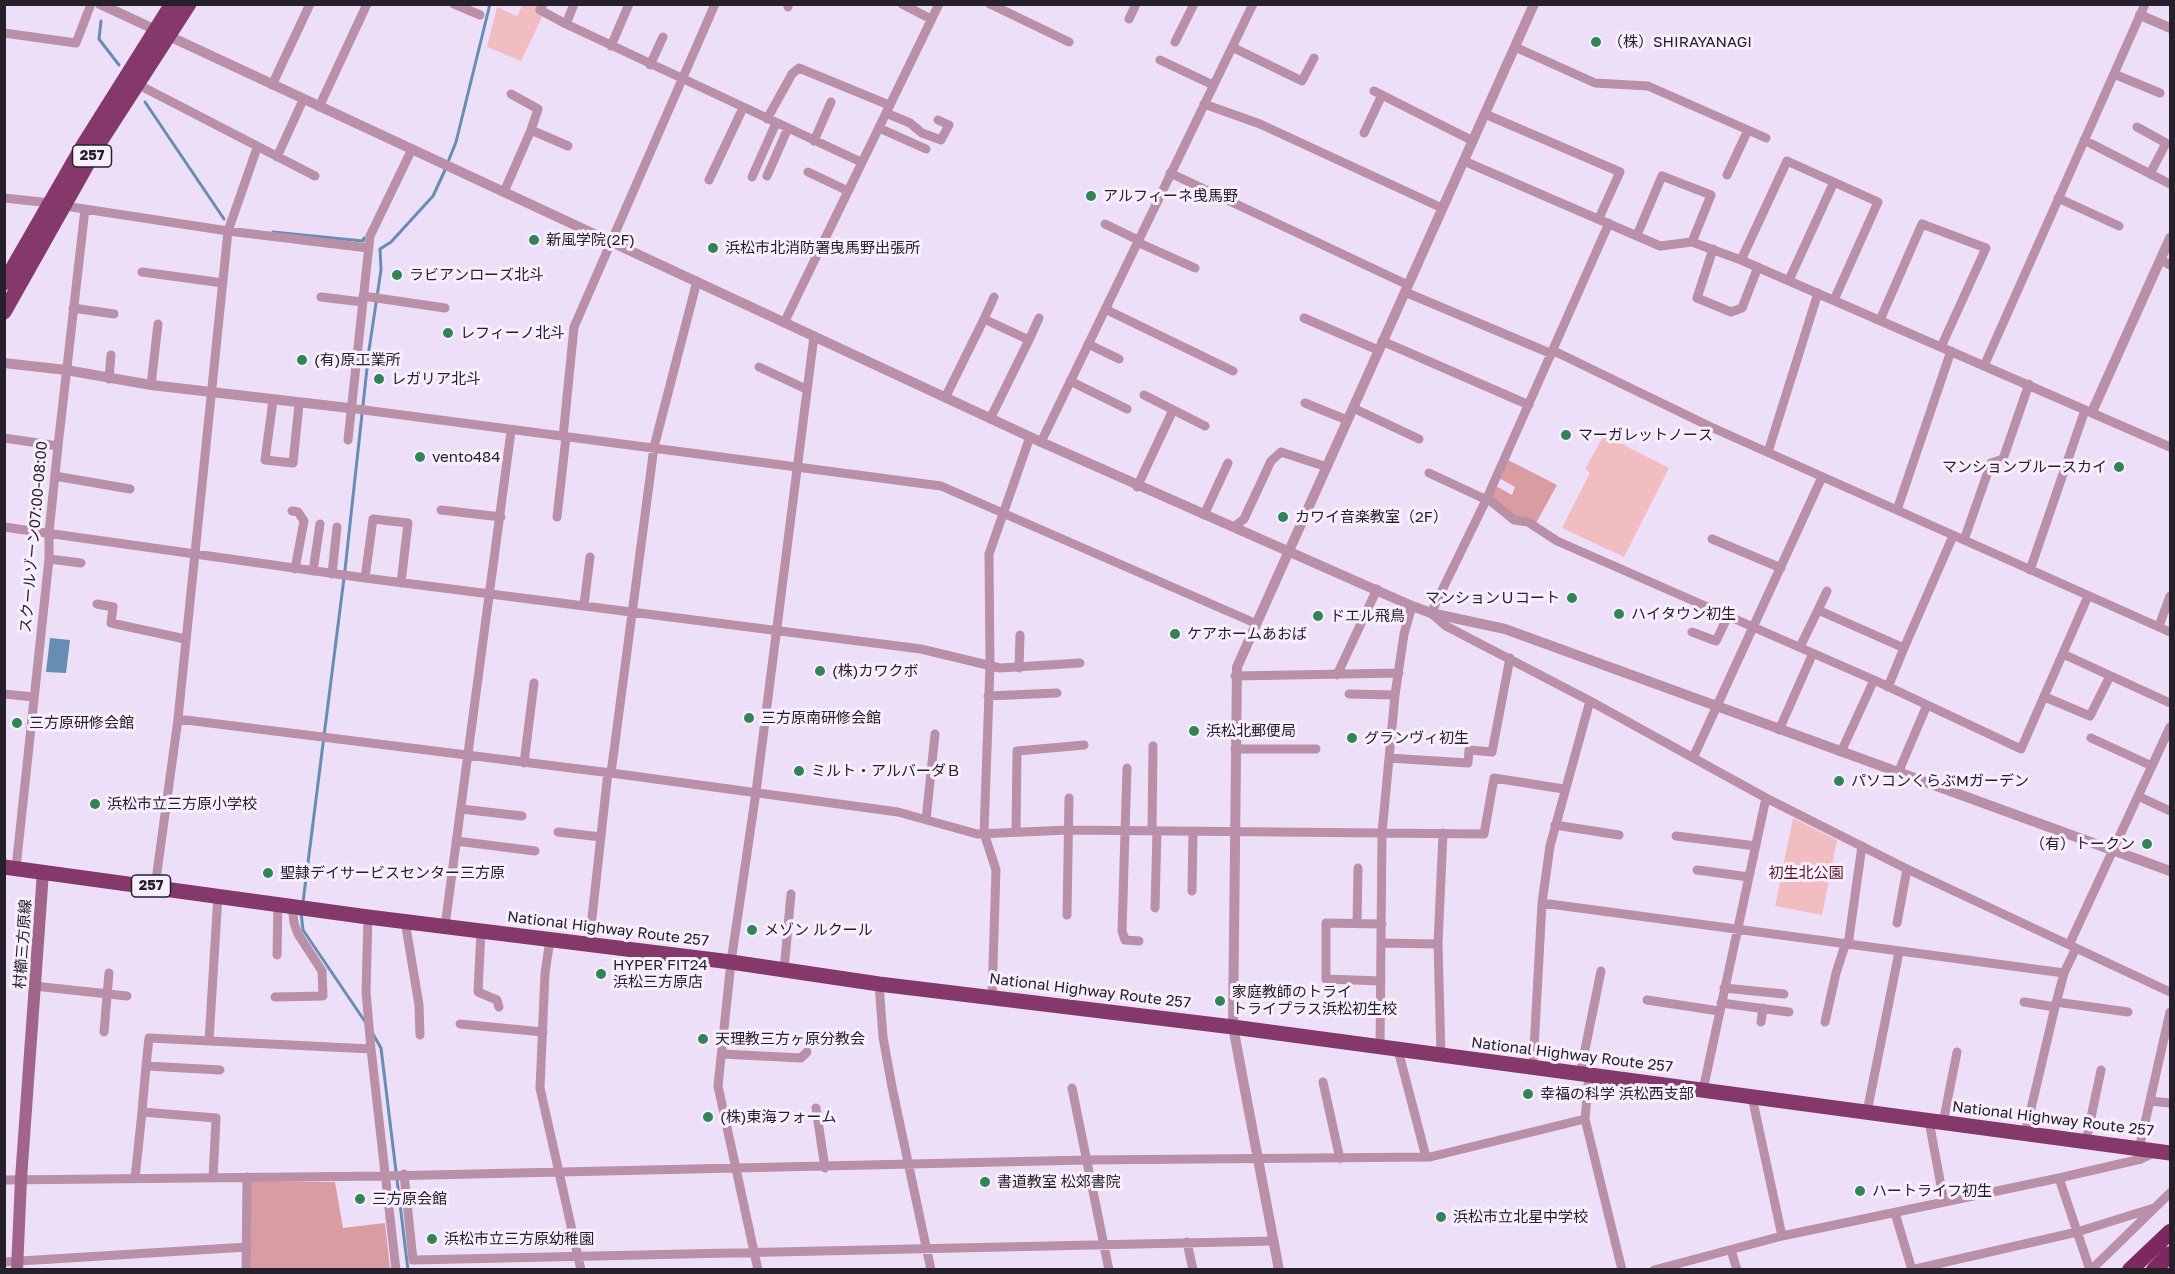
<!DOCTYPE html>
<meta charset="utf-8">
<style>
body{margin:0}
#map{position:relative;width:2175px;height:1274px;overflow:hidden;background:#eedff8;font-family:"Golos Text",sans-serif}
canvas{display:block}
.frame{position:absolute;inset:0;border:6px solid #252029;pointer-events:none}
</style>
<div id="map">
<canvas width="2175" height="1274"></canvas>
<div class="frame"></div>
</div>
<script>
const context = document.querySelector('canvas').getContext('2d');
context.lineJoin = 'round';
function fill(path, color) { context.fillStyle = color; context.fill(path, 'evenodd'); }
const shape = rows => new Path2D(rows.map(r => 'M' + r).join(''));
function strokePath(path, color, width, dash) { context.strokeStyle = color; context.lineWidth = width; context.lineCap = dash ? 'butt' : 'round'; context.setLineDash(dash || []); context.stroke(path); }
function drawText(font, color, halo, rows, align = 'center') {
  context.font = font + ' "Golos Text","Noto Sans JP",sans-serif'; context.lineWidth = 6; context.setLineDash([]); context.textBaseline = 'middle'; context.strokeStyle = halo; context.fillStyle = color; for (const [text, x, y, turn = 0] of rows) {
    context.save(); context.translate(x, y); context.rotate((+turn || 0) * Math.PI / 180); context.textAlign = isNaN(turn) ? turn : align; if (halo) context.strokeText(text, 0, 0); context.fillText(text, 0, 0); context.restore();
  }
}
fill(shape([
 [523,5,540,5,543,15,521,61,487,47,497,7,517,16],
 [1604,435,1669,468,1624,557,1562,528,1590,473,1585,469],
 [1793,818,1837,840,1822,915,1775,906]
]), '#f2bdc0');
fill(shape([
 [1508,460,1557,485,1536,523,1515,517,1491,497,1496,486,1512,495,1515,487,1499,478],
 [250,1181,335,1182,343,1228,385,1223,390,1269,249,1270]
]), '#d99ca0');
fill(shape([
 [50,638,70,640,66,673,46,672]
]), '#678db3');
strokePath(shape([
 [101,21,99,39,119,65],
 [145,102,224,219],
 [448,162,456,142,490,4],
 [273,232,363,241,364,238],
 [303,902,345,570,369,350,381,270,380,249,391,242,433,196,446,168],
 [301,912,303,930,366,1023],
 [373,1034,381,1048,408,1270]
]), '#678db3', 3);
strokePath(shape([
 [454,4,480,15],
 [543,4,540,10,566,24,861,162],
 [902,4,931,19],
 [990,4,1069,42],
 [788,7,788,4],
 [1129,19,1136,4],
 [566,24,574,4],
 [4,33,76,43,91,4],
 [1175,42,1194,4],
 [611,46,629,4],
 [1232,47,1302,81,1314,58],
 [1515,47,1595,83,1648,86,1766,138],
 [1160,60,1213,85],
 [650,65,663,37],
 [2114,74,2160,93],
 [139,85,315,176],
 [272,85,310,4],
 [1374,91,1473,141],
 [511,94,538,109,531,130],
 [1204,104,1260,124,1442,208],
 [319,107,367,4],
 [886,113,910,123,922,133,941,140,949,125,938,120],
 [1485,114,1620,172,1599,218],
 [767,119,792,74,799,68,889,105],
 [2137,127,2166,143,2150,174],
 [879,128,926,149],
 [1364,133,1382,95],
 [2084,140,2170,184],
 [814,141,831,102],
 [277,157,303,100],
 [1464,161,1660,246,1692,242,1741,260,2170,447],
 [808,172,848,191],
 [1170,173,1408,285],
 [1727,175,1748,130],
 [767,176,788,128],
 [752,177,776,123],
 [709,180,743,108],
 [504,192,531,130,568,146],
 [4,198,51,203],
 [2058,198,2119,226],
 [65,206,228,231,368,248],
 [1609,223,1487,498,1431,613,1446,626,1590,701,1766,798,1907,869,2170,992],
 [1105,224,1138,240],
 [1637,235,1662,176,1711,195,1692,242],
 [1137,242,1195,268],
 [1713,249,1697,298,1731,312,1742,308,1758,267],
 [1741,260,1787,161,1878,202,1834,300],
 [2161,260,2170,265],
 [142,272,223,283],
 [1789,280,1834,182],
 [1405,292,1552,354],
 [363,296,445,308],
 [321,297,362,302],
 [73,308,114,314],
 [1105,309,1233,371],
 [1304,318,1378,350],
 [984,319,994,297],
 [1880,320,1922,224,1986,248,1941,347],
 [784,323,939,4],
 [1029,340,1039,318],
 [1382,341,1529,405],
 [1088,344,1119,359],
 [1554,351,1711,427,2170,632],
 [1984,366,2145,4],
 [759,367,806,389],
 [109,379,111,355],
 [1070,381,1127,409],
 [151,385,158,324],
 [1144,395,1205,426],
 [945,398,984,319,1029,340,990,419],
 [273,400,265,460,293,463,299,404],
 [1305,403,1347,420],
 [349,408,941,486,1257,624],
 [1353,408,1419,439],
 [563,437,574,327,715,4],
 [4,438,58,446],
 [348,440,370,236,412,149],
 [1041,442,1253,4],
 [1768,452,1818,293],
 [1429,473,1487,500],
 [55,476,130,489],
 [1137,487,1173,410],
 [1487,498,1514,520,1528,522,1557,541,1874,680,2021,749,2088,596],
 [441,510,501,517],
 [1897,510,1951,351],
 [292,511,298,512,304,521,295,569],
 [1204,515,1228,463],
 [557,517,566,437],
 [4,527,365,578,921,649,1000,668,1080,663],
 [1234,527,1244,519,1271,461,1281,452,1327,467],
 [1712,539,1781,568],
 [1964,540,1991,463,2003,459,2029,384],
 [49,559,81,563],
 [2030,570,2085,410],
 [313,571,320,524],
 [332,574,337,527],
 [365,578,373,519,408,523,401,583],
 [97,604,113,607,111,623,185,639],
 [584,605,590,557],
 [1818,610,1827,591],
 [2159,626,2170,596],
 [1692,632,1716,641,1728,616],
 [1800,647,1818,610,1904,648,1888,687],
 [1904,648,1953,536],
 [2063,654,2170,703],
 [1019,668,1020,635],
 [1337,675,1377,589],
 [1235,676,1399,673],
 [4,694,34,697],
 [1349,694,1395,695],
 [988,696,1057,693],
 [2045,697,2090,716,2110,676],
 [178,719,611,773,898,812,977,834,1068,830,1484,834,1494,778,1564,789],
 [1779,730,1813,653],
 [2091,738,2152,766],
 [1235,749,1316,749],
 [1841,752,1874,680],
 [1389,758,1468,763,1469,750,1492,752,1510,658],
 [1693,758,1822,477],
 [524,763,534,683],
 [1127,768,1122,931,1125,940,1139,941],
 [611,773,654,447,697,281],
 [1898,773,1927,705],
 [2138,796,2170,811],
 [461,809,522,816],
 [926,820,935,734],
 [1555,825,1619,835],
 [1152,830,1153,746],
 [558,832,601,837],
 [1016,832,1017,751,1084,745],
 [1676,836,1756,846],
 [456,841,535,851],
 [16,868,49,559,49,532,58,446,85,209],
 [1697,870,1749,877],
 [155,887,178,719,228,231,257,148],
 [1192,891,1193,832],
 [1542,903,2064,973],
 [1155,908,1157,831],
 [1067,915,1069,798],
 [368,917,366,992,371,1049],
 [405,921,419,1005,420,1035],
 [1897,923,1907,869],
 [1357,924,1358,868],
 [445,926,511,431],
 [481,931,478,992,497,1000,499,1007],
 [550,940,545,973,540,1088,581,1270],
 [1382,943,1438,944],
 [589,945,608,772],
 [1848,945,1862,846],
 [2069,945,2170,727],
 [277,955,278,904],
 [784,970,791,894],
 [1381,981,1326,979,1326,923,1382,924],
 [879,984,883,1037,892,1087,931,1270],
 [34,986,127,996],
 [1724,988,1784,994],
 [275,997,323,996,322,971,298,934,294,923,292,906],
 [992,997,996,870,984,833,990,665,989,554,1030,437],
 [1647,1000,1719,1011],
 [2024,1002,2055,1007],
 [2056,1002,2128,1012],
 [1721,1003,1789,1012],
 [1761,1022,1763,1008],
 [1825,1022,1836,973,1845,945],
 [460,1024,543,1032],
 [104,1032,109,973],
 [209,1041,218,895],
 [1380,1048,1382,833,1395,695,1404,634,1412,606],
 [1398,1050,1426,1157],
 [722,1054,801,1058,807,1052],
 [1441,1056,1438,944,1443,833],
 [1533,1067,1542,903,1550,846,1590,701],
 [220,1070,146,1066,149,1038,371,1049,396,1270],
 [1580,1074,1601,971],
 [1589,1075,1585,1119,1622,1270],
 [1323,1082,1340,1159],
 [1072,1088,1109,1270],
 [1703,1090,1766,798],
 [1752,1097,1782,1236],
 [2150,1101,2170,1103],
 [816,1108,825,1168],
 [142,1112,146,1066],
 [1867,1112,1899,952],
 [1929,1121,1944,1202],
 [1943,1123,1957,1052],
 [2025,1134,2055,1007,2064,973,2076,948],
 [2086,1141,2101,1070],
 [2139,1149,2170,1012],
 [404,1174,413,1260,1274,1241],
 [135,1178,142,1112,216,1118,213,1178],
 [2059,1178,2090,1270],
 [4,1180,386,1176,1086,1160,1430,1157,1585,1119],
 [1895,1213,1912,1270],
 [1187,1242,1193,1270],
 [1731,1250,1737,1270],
 [4,1262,247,1247],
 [246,1270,247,1177],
 [758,1270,718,1086,731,962,756,792,814,336],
 [1654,1270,1782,1236,2059,1178,2141,1159,2156,1152],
 [1911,1270,2077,1232,2154,1208],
 [2091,1270,2170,1193]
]), '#b990a8', 9);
strokePath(shape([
 [100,4,1041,442,1412,606,1431,613,1505,629,2170,871],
 [2140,15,2170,28],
 [4,363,66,370,151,385,349,408],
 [2092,412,2170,238],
 [1279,1270,1233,1027,1237,667,1534,4]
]), '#b990a8', 10);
strokePath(shape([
 [17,1270,21,1179,43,872]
]), '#a16589', 12);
strokePath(shape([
 [4,283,84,144,172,4],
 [4,312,98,145,189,4],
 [4,867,368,917,731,962,879,984,1233,1027,2170,1153]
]), '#85386a', 15);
strokePath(shape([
 [2130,1270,2170,1232],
 [2154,1270,2170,1254]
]), '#7c2960', 16);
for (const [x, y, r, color] of [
 [1596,42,6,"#328355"],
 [1091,196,6,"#328355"],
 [534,240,6,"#328355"],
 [713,248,6,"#328355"],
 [397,275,6,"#328355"],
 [448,333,6,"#328355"],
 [302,360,6,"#328355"],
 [379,379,6,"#328355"],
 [1566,435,6,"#328355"],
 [420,457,6,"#328355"],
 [2119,467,6,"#328355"],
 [1283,517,6,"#328355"],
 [1572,598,6,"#328355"],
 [1619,614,6,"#328355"],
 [1318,616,6,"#328355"],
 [1175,634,6,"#328355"],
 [820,671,6,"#328355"],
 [749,718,6,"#328355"],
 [17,723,6,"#328355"],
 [1194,731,6,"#328355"],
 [1352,738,6,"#328355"],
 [799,771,6,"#328355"],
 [1839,781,6,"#328355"],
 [95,804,6,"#328355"],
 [2147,844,6,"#328355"],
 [268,873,6,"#328355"],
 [752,930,6,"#328355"],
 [601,974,6,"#328355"],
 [1220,1001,6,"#328355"],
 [703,1039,6,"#328355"],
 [1528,1094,6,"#328355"],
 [708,1117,6,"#328355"],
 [985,1182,6,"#328355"],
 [1860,1191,6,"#328355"],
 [360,1199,6,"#328355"],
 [1441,1217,6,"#328355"],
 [432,1239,6,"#328355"]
]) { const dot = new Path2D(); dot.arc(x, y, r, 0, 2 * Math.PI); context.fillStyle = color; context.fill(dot); strokePath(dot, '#f8effe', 2); }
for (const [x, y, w] of [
 [92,156,39],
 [151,886,39]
]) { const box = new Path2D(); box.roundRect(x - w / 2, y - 11, w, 22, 4.5); context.fillStyle = '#f8effe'; context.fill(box); strokePath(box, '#252029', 1.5); }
drawText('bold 14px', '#252029', null, [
 ["257",92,156],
 ["257",151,886]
]);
drawText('15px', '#252029', '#f8effe', [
 ["（株）SHIRAYANAGI",1608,42],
 ["アルフィーネ曵馬野",1103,196],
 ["新風学院(2F)",546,240],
 ["浜松市北消防署曳馬野出張所",725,248],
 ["ラビアンローズ北斗",409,275],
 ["レフィーノ北斗",460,333],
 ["(有)原工業所",314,360],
 ["レガリア北斗",391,379],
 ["マーガレットノース",1578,435],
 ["vento484",432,457],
 ["マンションブルースカイ",2107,467,"right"],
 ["カワイ音楽教室（2F）",1295,517],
 ["マンションＵコート",1560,598,"right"],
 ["ハイタウン初生",1631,614],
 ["ドエル飛鳥",1330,616],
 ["ケアホームあおば",1187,634],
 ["(株)カワクボ",832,671],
 ["三方原南研修会館",761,718],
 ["三方原研修会館",29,723],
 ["浜松北郵便局",1206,731],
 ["グランヴィ初生",1364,738],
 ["ミルト・アルバーダＢ",811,771],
 ["パソコンくらぶMガーデン",1851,781],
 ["浜松市立三方原小学校",107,804],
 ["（有）トークン",2135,844,"right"],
 ["聖隷デイサービスセンター三方原",280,873],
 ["メゾン ルクール",764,930],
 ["HYPER FIT24",613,965],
 ["浜松三方原店",613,982],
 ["家庭教師のトライ",1232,992],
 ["トライプラス浜松初生校",1232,1009],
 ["天理教三方ヶ原分教会",715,1039],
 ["幸福の科学 浜松西支部",1540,1094],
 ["(株)東海フォーム",720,1117],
 ["書道教室 松郊書院",997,1182],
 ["ハートライフ初生",1872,1191],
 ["三方原会館",372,1199],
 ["浜松市立北星中学校",1453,1217],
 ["浜松市立三方原幼稚園",444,1239]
], 'left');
drawText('15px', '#252029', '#f8effe', [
 ["スクールゾーン07:00-08:00",34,537,-85],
 ["National Highway Route 257",608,929,7],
 ["村櫛三方原線",23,944,-86],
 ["National Highway Route 257",1090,991,7],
 ["National Highway Route 257",1572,1055,7],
 ["National Highway Route 257",2053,1119,7]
]);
drawText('15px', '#5b1421', '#f8effe', [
 ["初生北公園",1806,873]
]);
</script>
